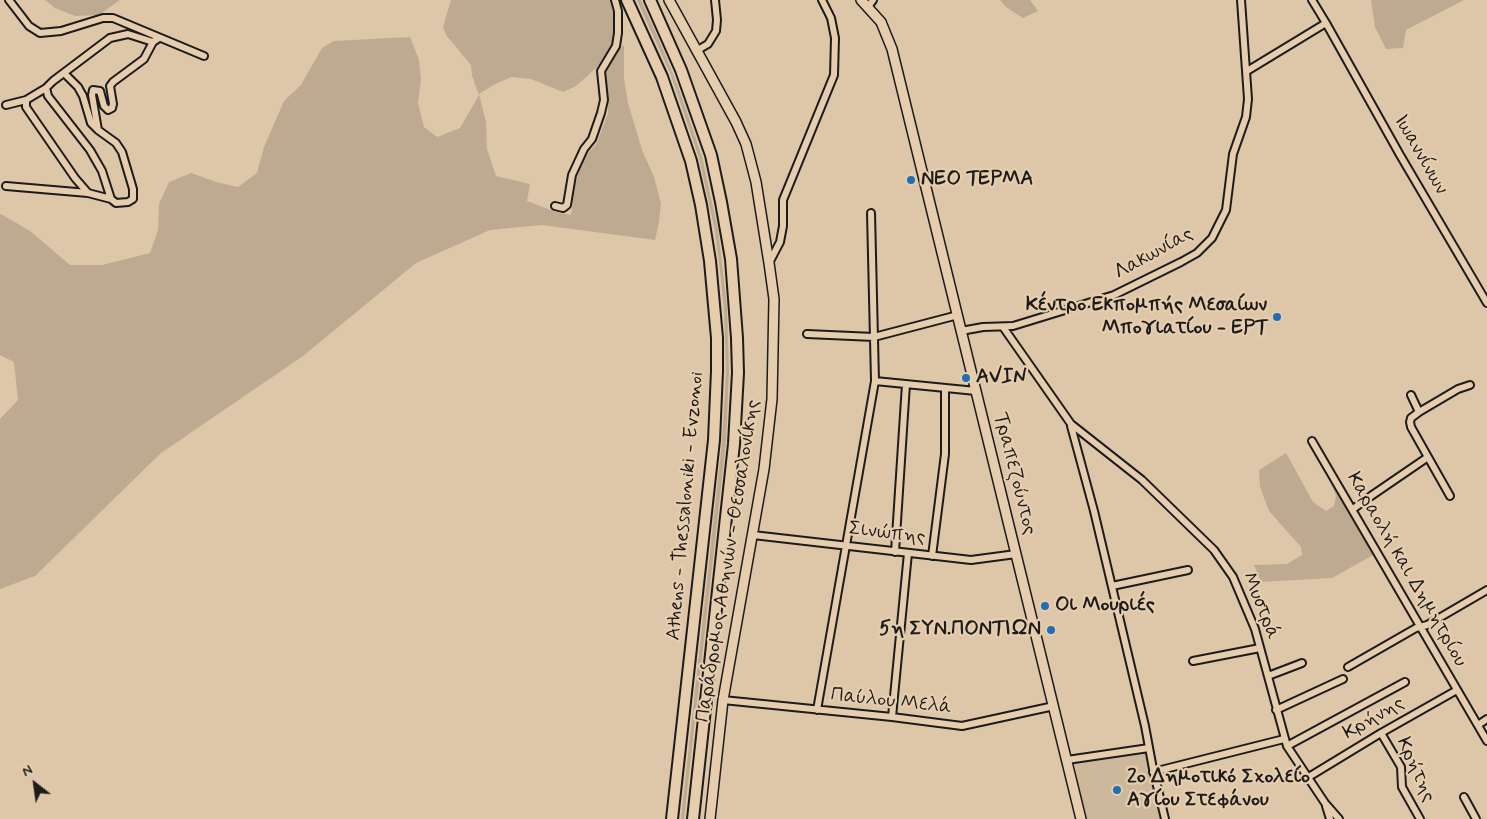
<!DOCTYPE html>
<meta charset="utf-8">
<style>
body{margin:0}
#map{position:relative;width:1487px;height:819px;overflow:hidden;background:#dec6a8;font-family:Mynerve,sans-serif}
canvas{display:block}
.north{position:absolute;left:10px;top:759px;width:50px;height:50px;-webkit-text-stroke:4px #e6cdae;paint-order:stroke;rotate:330deg;font-size:14px;font-weight:700;line-height:20px;text-align:center;color:#1c1c1c}
.north::after{content:'';display:block;margin:auto;width:18px;height:22px;background:#1c1c1c;clip-path:polygon(50% 0,100% 100%,50% 72%,0 100%)}
</style>
<div id="map">
<canvas width="1487" height="819"></canvas>
<div class="north">N</div>
</div>
<script>
const context = document.querySelector('canvas').getContext('2d');
context.lineJoin = 'round';
function fill(path, color) { context.fillStyle = color; context.fill(path, 'evenodd'); }
const shape = rows => new Path2D(rows.map(r => 'M' + r).join(''));
function strokePath(path, color, width, dash) { context.strokeStyle = color; context.lineWidth = width; context.lineCap = dash ? 'butt' : 'round'; context.setLineDash(dash || []); context.stroke(path); }
function drawText(font, color, halo, rows, align = 'center') {
  context.font = font + ' Mynerve,sans-serif'; context.lineWidth = 4.5; context.setLineDash([]); context.textBaseline = 'middle'; context.strokeStyle = halo; context.fillStyle = color; for (const [text, x, y, turn = 0] of rows) {
    context.save(); context.translate(x, y); context.rotate((+turn || 0) * Math.PI / 180); context.textAlign = isNaN(turn) ? turn : align; if (halo) context.strokeText(text, 0, 0); context.fillText(text, 0, 0); context.restore();
  }
}
fill(shape([
 [1145,752,1161,819,1087,819,1074,763]
]), '#ceb89c');
fill(shape([
 [45,0,120,0,99,15,75,16,55,8],
 [451,0,610,0,615,20,613,46,595,69,576,86,563,92,531,79,512,77,495,84,479,94,486,122,487,149,496,176,530,184,527,201,556,212,571,215,575,186,582,160,597,143,608,113,608,92,605,74,619,49,624,45,624,79,628,103,642,150,654,177,661,203,659,222,655,240,542,225,490,230,416,263,303,356,161,453,35,576,0,589,0,419,18,400,14,362,0,355,0,215,1,214,30,231,70,265,102,265,150,253,158,230,159,204,169,182,191,173,216,182,238,187,257,173,264,147,284,101,301,85,322,48,334,41,410,37,419,60,421,79,418,103,424,127,437,137,460,128,479,95,472,76,471,65,446,35,443,27],
 [637,0,641,0,662,47,680,92,702,157,718,230,727,308,729,371,726,442,684,819,681,819,722,442,726,372,724,308,719,261,715,231,699,158,671,75],
 [1000,0,1030,0,1038,11,1023,18,1006,7],
 [1371,0,1464,0,1406,30,1403,48,1386,49,1375,27],
 [1286,453,1313,502,1326,511,1334,506,1336,496,1324,467,1375,554,1332,578,1261,582,1254,565,1287,564,1302,555,1301,547,1269,511,1260,487,1259,470]
]), '#beaa91');
const minor = shape([
 [9,0,29,26,40,33,61,31,103,18,113,18,204,56],
 [868,7,873,0],
 [1326,23,1400,155,1487,303],
 [153,42,144,59,113,82,110,86,113,104,112,108,108,110,104,106,100,91,93,90,92,95,98,130,116,143,122,152,133,189,133,199,128,202,116,203,111,199,102,171,90,150,48,96,46,88,53,81,110,38,128,34,153,42,159,38],
 [696,51,708,44,716,31,717,20,715,0],
 [1247,71,1326,23,1312,0],
 [64,73,78,87,83,96,91,123,98,130],
 [26,100,26,107,75,178,88,193],
 [6,105,26,100,46,88],
 [6,186,88,193,111,199],
 [555,206,563,208,567,205,572,175,584,149,592,139,601,113,604,100,601,71,616,46,618,33,618,11,615,0],
 [769,263,780,242,783,226,783,200,834,75,835,38,831,18,822,0],
 [1003,327,1071,424,1142,480,1214,550,1233,577,1255,629,1287,746,1325,803,1339,819],
 [961,331,983,327,1013,326,1114,295,1181,262,1197,253,1212,238,1226,210,1233,154,1246,117,1248,99,1241,0],
 [807,334,874,337,958,315],
 [875,381,976,391],
 [1411,395,1419,412],
 [1071,426,1094,511,1145,726,1153,769,1165,819],
 [1312,441,1487,741],
 [1450,496,1411,427,1410,422,1411,418,1419,412,1458,389,1470,385],
 [1353,509,1371,496,1428,457],
 [753,535,971,560,1016,554],
 [895,552,906,384],
 [932,556,945,454,945,388],
 [1112,586,1188,570],
 [1193,661,1260,648],
 [1348,667,1416,628,1427,625,1487,590],
 [1268,676,1302,663],
 [723,700,892,717,962,726,1054,706],
 [817,710,875,381,871,213],
 [1276,710,1343,679],
 [892,717,908,553],
 [1478,725,1487,719],
 [1381,733,1401,767,1402,787,1420,819],
 [1287,746,1405,682],
 [1067,760,1149,748],
 [1153,772,1284,739],
 [1307,778,1381,733,1457,690],
 [1464,797,1476,819],
 [1326,806,1330,819]
]);
const major = shape([
 [669,0,736,122,746,144,756,182,769,263,774,299,772,399,764,469,723,700,710,819],
 [861,0,881,22,892,49,1081,819]
]);
const highway = shape([
 [627,0,662,77,691,161,701,205,710,261,717,338,717,371,714,440,672,819],
 [650,0,681,70,711,155,721,202,731,259,737,338,738,373,734,444,693,819]
]);
strokePath(minor, '#1c1c1c', 10);
strokePath(major, '#1c1c1c', 12);
strokePath(highway, '#1c1c1c', 14);
strokePath(minor, '#e6cdae', 6);
strokePath(major, '#e6cdae', 9);
strokePath(highway, '#e6cdae', 10);
for (const [x, y, r, color] of [
 [911,180,5,"#1f6fb2"],
 [1277,317,5,"#1f6fb2"],
 [966,378,5,"#1f6fb2"],
 [1045,606,5,"#1f6fb2"],
 [1051,630,5,"#1f6fb2"],
 [1117,790,5,"#1f6fb2"]
]) { const dot = new Path2D(); dot.arc(x, y, r, 0, 2 * Math.PI); context.fillStyle = color; context.fill(dot); strokePath(dot, '#e6cdae', 2); }
drawText('20px', '#1c1c1c', '#e6cdae', [
 ["Ιωαννίνων",1420,155,60],
 ["Λακωνίας",1154,254,-29],
 ["Τραπεζούντος",1014,474,76],
 ["Athens - Thessaloniki - Evzonoi",686,506,-85],
 ["Σινώπης",887,534,7],
 ["Παράδρομος Αθηνών - Θεσσαλονίκης",729,561,-81],
 ["Καραολή και Δημητρίου",1406,570,60],
 ["Μυστρά",1260,606,68],
 ["Παύλου Μελά",891,702,6],
 ["Κρήνης",1374,719,-30],
 ["Κρήτης",1415,770,66]
]);
drawText('bold 20px', '#1c1c1c', '#e6cdae', [
 ["ΝΕΟ ΤΕΡΜΑ",921,180],
 ["Κέντρο Εκπομπής Μεσαίων",1267,306,"right"],
 ["Μπογιατίου - ΕΡΤ",1267,329,"right"],
 ["AVIN",976,378],
 ["Οι Μουριές",1055,606],
 ["5η ΣΥΝ.ΠΟΝΤΙΩΝ",1041,630,"right"],
 ["2ο Δημοτικό Σχολείο",1127,778],
 ["Αγίου Στεφάνου",1127,801]
], 'left');
</script>
